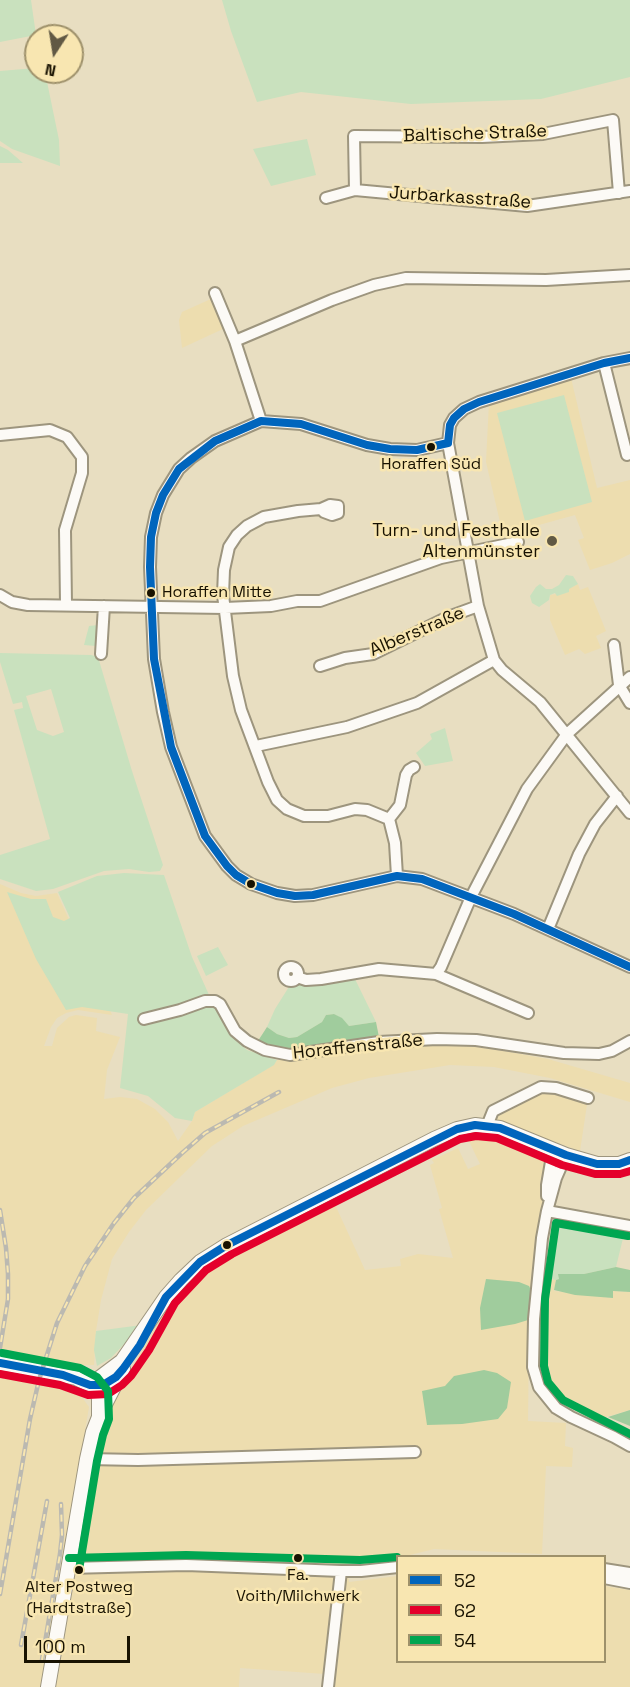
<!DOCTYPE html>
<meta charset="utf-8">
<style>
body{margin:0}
#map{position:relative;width:630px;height:1687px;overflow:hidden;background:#e8dec1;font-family:"Space Grotesk",sans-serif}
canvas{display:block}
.legend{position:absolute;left:396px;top:1555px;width:210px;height:108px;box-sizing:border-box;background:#f8e6b1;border:2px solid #9e916b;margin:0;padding:8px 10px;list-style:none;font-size:18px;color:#181201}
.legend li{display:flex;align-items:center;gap:12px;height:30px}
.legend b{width:30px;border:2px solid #9e916b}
.north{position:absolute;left:24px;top:24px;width:60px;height:60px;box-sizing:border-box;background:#f8e6b1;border:2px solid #9e916b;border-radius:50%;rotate:192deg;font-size:16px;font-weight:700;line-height:24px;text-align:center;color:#181201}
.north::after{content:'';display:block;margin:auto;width:21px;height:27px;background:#615944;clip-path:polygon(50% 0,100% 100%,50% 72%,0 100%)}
.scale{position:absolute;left:24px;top:1636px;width:106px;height:27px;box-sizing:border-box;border:3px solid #181201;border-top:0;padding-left:8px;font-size:18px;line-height:21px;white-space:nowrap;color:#181201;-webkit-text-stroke:4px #f8e6b1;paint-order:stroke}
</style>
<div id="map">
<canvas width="630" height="1687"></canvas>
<ul class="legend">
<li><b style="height:8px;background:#0065bd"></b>52</li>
<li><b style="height:8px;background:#e4002b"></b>62</li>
<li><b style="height:8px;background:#00a651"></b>54</li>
</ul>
<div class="north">N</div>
<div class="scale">100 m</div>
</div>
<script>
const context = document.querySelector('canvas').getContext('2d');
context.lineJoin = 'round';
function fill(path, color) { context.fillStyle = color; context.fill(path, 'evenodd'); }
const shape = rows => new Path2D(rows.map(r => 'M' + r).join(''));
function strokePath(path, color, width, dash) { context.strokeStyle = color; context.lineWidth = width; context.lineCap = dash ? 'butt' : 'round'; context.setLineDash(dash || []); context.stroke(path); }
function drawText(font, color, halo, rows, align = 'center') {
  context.font = font + ' "Space Grotesk",sans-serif'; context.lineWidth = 5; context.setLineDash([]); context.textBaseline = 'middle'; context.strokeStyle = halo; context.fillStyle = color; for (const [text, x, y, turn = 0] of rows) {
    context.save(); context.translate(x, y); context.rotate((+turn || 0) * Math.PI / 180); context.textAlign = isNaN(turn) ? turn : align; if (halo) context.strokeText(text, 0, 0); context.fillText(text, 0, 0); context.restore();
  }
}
fill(shape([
 [213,298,225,328,182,348,179,320,182,312],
 [571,378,597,488,630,480,630,554,612,563,590,570,578,540,584,538,575,515,503,535,486,462,489,402],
 [578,584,580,590,588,587,606,631,596,636,601,648,585,654,579,649,565,655,550,620,550,595,569,592,568,589],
 [0,884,21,893,36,896,57,893,112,1015,78,1010,66,1013,57,1018,51,1027,44,1046,52,1046,57,1028,69,1017,76,1015,97,1018,96,1031,120,1037,107,1070,104,1099,120,1097,137,1099,155,1109,168,1122,178,1141,192,1121,195,1112,273,1065,277,1060,322,1056,342,1050,384,1045,448,1043,499,1050,548,1059,630,1083,630,1102,550,1078,494,1067,450,1065,369,1078,332,1088,243,1126,212,1146,146,1210,129,1232,112,1259,101,1300,96,1331,94,1365,67,1365,0,1354],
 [541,1087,588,1098,580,1151,497,1121,498,1114],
 [476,1125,536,1149,543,1155,545,1162,550,1164,529,1338,528,1421,566,1423,565,1446,573,1448,572,1467,546,1466,542,1554,434,1549,406,1556,398,1556,397,1559,369,1567,348,1576,349,1582,397,1576,398,1662,604,1662,605,1586,630,1590,630,1687,325,1687,325,1674,240,1668,239,1687,56,1687,99,1437,114,1398,171,1301,189,1280,213,1263,332,1198,365,1270,401,1266,400,1259,418,1254,453,1258,439,1209,442,1208,430,1165,434,1163,432,1160,458,1148,468,1169,480,1164,466,1135,466,1126],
 [545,1278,556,1280,554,1291,613,1298,613,1291,630,1292,630,1410,599,1419,567,1406,551,1389,542,1370,542,1361,541,1325],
 [0,1372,55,1382,72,1388,79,1393,89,1407,42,1687,0,1687]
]), '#edddaf');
fill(shape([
 [0,0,31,0,36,35,0,42],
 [222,0,630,0,630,77,541,99,411,104,301,92,257,102,231,31],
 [36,68,36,72,45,72,59,140,60,166,12,149,0,141,0,71],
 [307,139,316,175,271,186,253,149],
 [0,146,8,150,23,163,0,163],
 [564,395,592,502,525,521,497,413],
 [566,575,573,576,578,584,569,589,569,592,557,596,555,593,550,595,549,600,539,607,532,603,530,596,536,587,540,584,546,589,552,589,559,585],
 [98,625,96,646,84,645,89,626],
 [0,653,91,655,98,657,132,771,163,865,160,871,149,872,129,869,104,871,53,889,36,891,0,879,0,855,50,839,14,710,23,708,22,702,13,704,0,662],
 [51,689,64,732,53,736,37,730,26,696],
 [445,728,453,761,425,766,416,753,432,739,430,734],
 [124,873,164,875,192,957,214,1006,234,1039,247,1050,277,1060,274,1065,195,1112,192,1121,175,1118,148,1096,120,1088,128,1014,82,1007,66,1010,36,959,7,892,31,899,46,899,53,917,64,921,70,918,58,892,97,876],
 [218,947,228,965,206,976,197,956],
 [354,977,376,1022,349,1026,341,1018,334,1014,326,1015,322,1022,297,1037,289,1038,277,1034,267,1027,275,1009,292,982,307,985],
 [560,1220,625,1230,616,1267,584,1274,559,1274,559,1279,556,1280,545,1278,552,1230,553,1224],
 [142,1325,111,1358,97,1366,94,1350,96,1331]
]), '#c9e1be');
fill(shape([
 [334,1014,342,1018,349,1026,376,1022,379,1037,293,1053,256,1044,267,1027,277,1034,289,1038,297,1037,322,1022,326,1015],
 [616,1267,630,1270,630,1292,613,1291,613,1298,575,1295,554,1290,556,1280,559,1279,558,1274,584,1274],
 [486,1279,519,1282,529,1286,531,1290,528,1320,515,1324,481,1330,480,1308],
 [484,1370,497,1373,511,1382,507,1408,498,1419,462,1424,427,1425,422,1391,445,1386,454,1376],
 [630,1410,630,1426,608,1417]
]), '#a0cc9d');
const minor = shape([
 [355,190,354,136,482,137,543,134,613,120,619,193],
 [326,198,355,190,527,206,630,191],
 [215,293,235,341,261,421],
 [235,341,332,300,374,285,406,278,546,280,630,275],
 [630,358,604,363,479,402,464,409,454,418,450,425,448,443,478,606,494,660,502,670,540,702,630,813],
 [604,363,627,455],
 [0,435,50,430,67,437,82,457,82,473,65,530,66,604],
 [448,443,417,450,390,449,367,445,301,424,261,421,215,441,191,458,179,469,163,495,156,513,151,537,150,567,154,659,163,712,171,747,205,836,227,866,236,875,251,884,277,893,295,896,313,895,397,876,422,879,514,914,630,967],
 [330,505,338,506,338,513,332,515,324,512,321,509,330,505],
 [321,509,298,511,264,517,247,526,237,535,229,547,224,570,223,595,233,676,241,710,268,782,277,800,287,809,304,816,328,816,355,809,367,810,389,819,395,843,397,876],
 [0,595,12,602,28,605,225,608,271,606,297,601,320,601,441,558,518,542],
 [614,645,619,685,630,703],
 [101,654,104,606],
 [320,666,345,658,373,654,448,617,478,606],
 [256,746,347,727,417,703,494,660],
 [389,819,400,805,406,775,409,770,414,767],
 [548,929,579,854,595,824,617,796],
 '284 974a7 7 0 1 1 14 0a7 7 0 1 1-14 0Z',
 [436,974,441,967,471,897,527,789,567,734,630,677],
 [297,977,306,980,321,979,379,969,436,974,528,1013],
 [144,1019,180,1010,205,1001,215,1001,220,1004,235,1031,247,1041,265,1050,290,1055,379,1042,437,1039,476,1040,564,1053,599,1054,612,1051,630,1041],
 [487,1126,493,1111,541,1087,556,1088,588,1098],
 [566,1155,556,1178,547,1211,542,1238,534,1319,533,1367,539,1387,556,1408,571,1417,614,1437,630,1446],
 [547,1196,547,1185,553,1150],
 [547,1211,630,1226],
 [87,1459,138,1460,415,1452],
 [69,1568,186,1565,341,1571,361,1571,398,1567],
 [604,1569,630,1573],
 [604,1578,630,1583],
 [328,1687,341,1571]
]);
const major = shape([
 [0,1363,76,1378,90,1385,96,1391,99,1398,99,1417,93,1432,87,1459,48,1687],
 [90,1385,122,1361,166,1297,181,1280,200,1262,227,1245,434,1139,457,1129,475,1125,500,1128,566,1155,597,1164,619,1164,630,1160],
 [101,1412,123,1369]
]);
strokePath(minor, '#9d957e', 14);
strokePath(major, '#9d957e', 16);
strokePath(minor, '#fcfaf6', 10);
strokePath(major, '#fcfaf6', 14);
const rail = shape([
 [0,1210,6,1248,8,1274,8,1299,0,1348],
 [0,1594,30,1419,39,1380,57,1323,85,1266,114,1223,134,1198,181,1154,205,1133,279,1092],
 [21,1645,47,1501],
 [42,1660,60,1554,62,1535,61,1504]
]);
strokePath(rail, '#bbb9b1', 4.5);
strokePath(rail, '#f8e6b1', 2, [7]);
strokePath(shape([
 [448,443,417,450,390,449,367,445,301,424,261,421,215,441,179,469,163,495,156,513,151,537,150,567,154,659,171,747,205,836,227,866,236,875,251,884,277,893,295,896,313,895,397,876,422,879,514,914,630,967],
 [448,443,450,425,454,418,464,409,479,402,604,363,630,358],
 [0,1363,63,1375,90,1385,103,1385,116,1377,123,1369,140,1345,166,1297,200,1262,227,1245,457,1129,475,1125,500,1128,566,1155,597,1164,619,1164,630,1160]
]), '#0065bd', 8);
strokePath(shape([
 [0,1374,60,1385,88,1395,108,1394,122,1385,131,1376,149,1350,175,1303,206,1270,232,1254,460,1139,476,1136,497,1138,562,1165,595,1174,620,1174,630,1171]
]), '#e4002b', 8);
strokePath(shape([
 [628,1236,556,1223,545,1299,544,1366,548,1382,563,1400,630,1434],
 [2,1353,80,1368,97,1377,108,1391,109,1419,103,1435,97,1461,79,1570],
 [69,1558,186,1555,360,1560,397,1557]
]), '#00a651', 8);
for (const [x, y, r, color] of [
 [431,447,5,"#181201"],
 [552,541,6,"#615944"],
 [151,593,5,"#181201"],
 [251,884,5,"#181201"],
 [227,1245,5,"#181201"],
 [298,1558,5,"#181201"],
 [79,1570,5,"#181201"]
]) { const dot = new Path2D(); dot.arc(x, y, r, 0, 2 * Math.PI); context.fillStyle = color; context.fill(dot); strokePath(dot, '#f8e6b1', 2); }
drawText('16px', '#181201', '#f8e6b1', [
 ["Horaffen Süd",431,465],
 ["Horaffen Mitte",162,593,"left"],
 ["Fa.",298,1576],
 ["Voith/Milchwerk",298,1597],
 ["Alter Postweg",79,1588],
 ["(Hardtstraße)",79,1609]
]);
drawText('18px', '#181201', '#f8e6b1', [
 ["Baltische Straße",475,134,-2],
 ["Jurbarkasstraße",460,198,4],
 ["Alberstraße",417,632,-23],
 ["Horaffenstraße",358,1047,-6]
]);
drawText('18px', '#181201', '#f8e6b1', [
 ["Turn- und Festhalle",540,531],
 ["Altenmünster",540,552]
], 'right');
</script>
